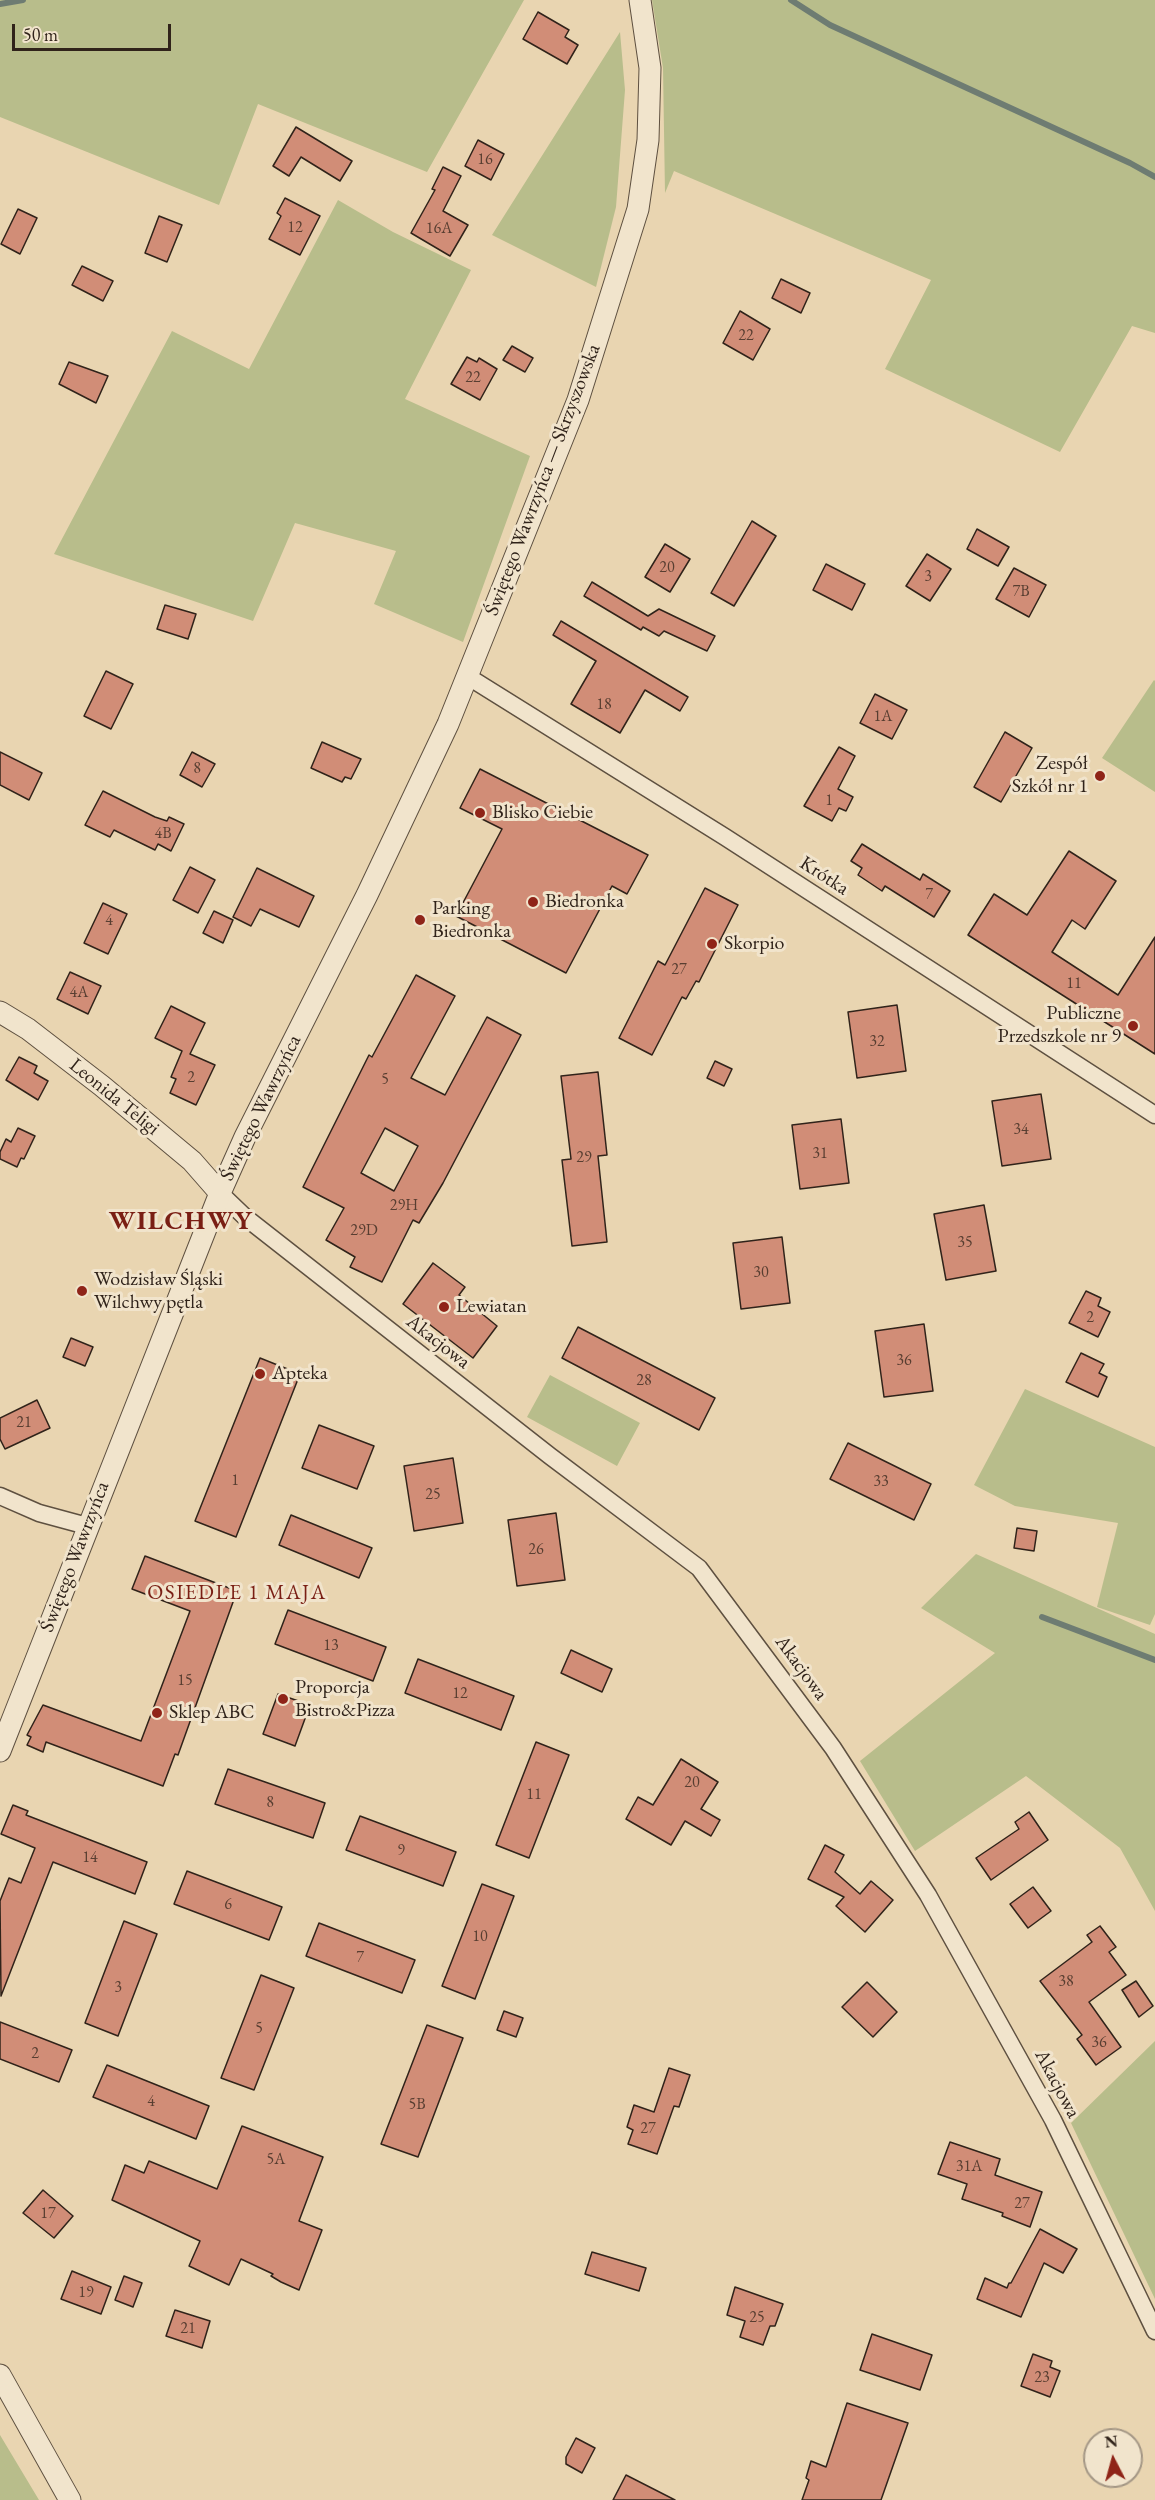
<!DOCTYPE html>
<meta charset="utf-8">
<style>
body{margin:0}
#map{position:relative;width:1155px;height:2500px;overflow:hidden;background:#e9d5b1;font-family:"EB Garamond",serif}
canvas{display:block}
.north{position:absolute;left:1083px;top:2428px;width:60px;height:60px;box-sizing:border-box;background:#f1e4cc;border:2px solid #a49785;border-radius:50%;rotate:354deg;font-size:16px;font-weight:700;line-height:24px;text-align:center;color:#30231a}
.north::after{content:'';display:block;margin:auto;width:21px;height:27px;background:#8f2418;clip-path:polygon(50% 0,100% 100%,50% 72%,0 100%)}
.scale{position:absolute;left:12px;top:24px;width:159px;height:27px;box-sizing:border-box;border:3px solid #30231a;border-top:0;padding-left:8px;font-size:18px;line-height:21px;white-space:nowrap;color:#30231a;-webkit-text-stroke:4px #f1e4cc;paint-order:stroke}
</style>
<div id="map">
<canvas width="1155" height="2500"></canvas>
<div class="north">N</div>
<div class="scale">50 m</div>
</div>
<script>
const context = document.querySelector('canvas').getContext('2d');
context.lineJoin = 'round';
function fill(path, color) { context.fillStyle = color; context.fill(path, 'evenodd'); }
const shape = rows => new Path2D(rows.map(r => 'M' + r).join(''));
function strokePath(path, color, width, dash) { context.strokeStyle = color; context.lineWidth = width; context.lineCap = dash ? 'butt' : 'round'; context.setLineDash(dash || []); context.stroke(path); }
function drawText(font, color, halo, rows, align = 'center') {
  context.font = font + ' "EB Garamond",serif'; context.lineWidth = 6; context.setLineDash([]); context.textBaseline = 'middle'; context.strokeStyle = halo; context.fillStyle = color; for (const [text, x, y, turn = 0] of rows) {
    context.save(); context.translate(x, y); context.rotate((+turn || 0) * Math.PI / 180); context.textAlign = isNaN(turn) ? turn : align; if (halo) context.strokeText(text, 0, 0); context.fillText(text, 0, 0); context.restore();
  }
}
fill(shape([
 [0,0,524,0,427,172,258,104,219,205,0,117],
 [652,0,1155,0,1155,333,1132,326,1060,452,885,369,931,280,674,171,665,193,663,68],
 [620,32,625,90,616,207,596,287,492,235],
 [338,200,393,232,471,270,405,399,530,456,463,642,374,604,396,551,295,523,253,621,54,554,172,331,249,369],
 [1154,680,1155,681,1155,792,1102,758],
 [550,1375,640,1423,617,1466,527,1417],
 [1025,1389,1155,1447,1155,1614,1150,1625,1097,1607,1118,1523,1015,1506,974,1485],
 [976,1554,1155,1634,1155,1911,1120,1848,1026,1776,915,1851,860,1761,995,1653,921,1608],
 [1155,2041,1155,2299,1071,2123],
 [0,2435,39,2500,0,2500]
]), '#b8bd8b');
strokePath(shape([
 [791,0,830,25,1130,163,1155,177],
 [0,4,23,0],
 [1042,1617,1155,1660]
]), '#6e7c72', 6);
const building = shape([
 [538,12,569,30,565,37,578,45,567,64,523,39,538,12],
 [296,127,352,161,340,181,301,157,289,176,273,166,296,127],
 [478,140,504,154,491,180,465,166,478,140],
 [443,167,461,176,443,211,468,225,450,256,411,233,435,190,432,189,443,167],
 [285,198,320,216,300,255,269,239,281,216,277,213,285,198],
 [18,209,37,218,20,254,1,244,18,209],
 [159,216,182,225,167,262,145,253,159,216],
 [82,266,113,281,103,301,72,285,82,266],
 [781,279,810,293,801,313,772,298,781,279],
 [740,311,770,329,753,360,723,343,740,311],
 [512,346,533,358,525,372,503,360,512,346],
 [467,357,477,362,479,358,497,369,480,400,451,384,467,357],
 [69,362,108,376,96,403,59,384,69,362],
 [752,521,776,536,734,606,711,593,752,521],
 [977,529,1009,547,998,566,967,549,977,529],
 [665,544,690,559,670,592,645,577,665,544],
 [927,554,951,569,930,601,906,586,927,554],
 [826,564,865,584,852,610,813,590,826,564],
 [1014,568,1046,585,1029,617,996,599,1014,568],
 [592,582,648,616,659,609,715,636,707,651,664,631,659,636,643,627,641,630,584,596,592,582],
 [165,605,196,614,188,639,157,629,165,605],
 [561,621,688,697,680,711,645,690,620,733,571,704,596,661,553,635,561,621],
 [106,671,133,684,111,729,84,716,106,671],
 [875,694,907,710,892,739,860,723,875,694],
 [1005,732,1032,748,1001,802,974,787,1005,732],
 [322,742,361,759,351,779,345,777,342,782,311,768,322,742],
 [839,747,855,756,838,789,853,797,846,811,839,808,832,821,804,806,839,747],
 [0,752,42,773,29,800,0,785,0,752],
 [192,752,215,764,202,787,180,775,192,752],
 [480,769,648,855,627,894,612,886,566,973,456,916,502,829,460,808,480,769],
 [103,791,155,817,167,821,169,817,184,824,171,851,158,844,155,850,114,830,110,837,85,825,103,791],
 [862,844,920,880,923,874,950,891,934,917,885,886,882,891,858,875,862,868,851,861,862,844],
 [1069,851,1116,881,1085,929,1072,920,1052,952,1118,995,1155,937,1155,1054,968,935,994,894,1027,915,1069,851],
 [190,867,215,880,198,913,173,900,190,867],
 [257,868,314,896,299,927,260,909,251,926,233,917,257,868],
 [705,888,738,905,699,982,696,981,686,999,682,997,652,1055,619,1038,658,961,665,965,705,888],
 [103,903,127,914,108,954,84,943,103,903],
 [214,911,233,920,223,943,203,933,214,911],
 [70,972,101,986,88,1014,57,999,70,972],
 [416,975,455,996,411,1078,445,1095,487,1017,521,1035,443,1183,419,1223,413,1220,382,1282,350,1267,355,1257,326,1240,344,1208,303,1187,369,1055,372,1057,416,975],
 [385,1128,418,1146,394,1191,361,1173,385,1128],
 [897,1005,906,1071,857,1078,848,1012,897,1005],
 [171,1006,205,1023,190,1054,215,1065,196,1105,170,1093,176,1079,171,1077,182,1051,155,1038,171,1006],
 [19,1057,37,1066,34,1073,48,1081,38,1100,6,1080,19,1057],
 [715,1061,732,1069,724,1086,707,1078,715,1061],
 [598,1072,607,1155,598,1156,607,1242,572,1246,562,1160,571,1159,561,1076,598,1072],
 [1041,1094,1051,1159,1002,1166,992,1101,1041,1094],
 [841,1119,849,1183,800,1189,792,1125,841,1119],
 [18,1128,35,1136,24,1159,21,1158,17,1167,0,1159,0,1152,6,1139,11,1142,18,1128],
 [984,1205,996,1271,946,1280,934,1214,984,1205],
 [782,1237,790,1303,741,1309,733,1243,782,1237],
 [433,1263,465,1287,459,1295,497,1326,473,1358,403,1304,433,1263],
 [1086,1291,1101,1298,1098,1306,1110,1312,1098,1337,1069,1323,1086,1291],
 [924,1324,933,1391,884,1397,875,1331,924,1324],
 [578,1327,715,1398,699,1430,562,1358,578,1327],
 [71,1338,93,1347,85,1366,63,1357,71,1338],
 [1081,1353,1104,1364,1099,1373,1107,1377,1098,1397,1066,1382,1081,1353],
 [260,1358,300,1374,236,1537,195,1521,260,1358],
 [37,1400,50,1428,5,1449,0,1439,0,1418,37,1400],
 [319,1425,374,1446,357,1489,302,1468,319,1425],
 [848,1443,931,1484,914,1520,830,1479,848,1443],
 [453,1458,463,1523,414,1531,404,1466,453,1458],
 [556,1513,565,1580,517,1586,508,1520,556,1513],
 [291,1515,372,1548,359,1578,279,1545,291,1515],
 [1017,1528,1037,1531,1034,1551,1014,1548,1017,1528],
 [145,1556,237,1591,178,1755,175,1754,163,1786,46,1742,43,1752,27,1745,31,1737,27,1735,43,1705,141,1741,190,1611,132,1589,145,1556],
 [288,1610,386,1647,373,1681,275,1644,288,1610],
 [571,1650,612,1669,602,1692,561,1673,571,1650],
 [418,1659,514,1696,501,1730,405,1693,418,1659],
 [278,1694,310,1705,295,1746,263,1734,278,1694],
 [536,1742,569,1755,529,1858,496,1845,536,1742],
 [681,1759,718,1782,701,1809,720,1820,711,1836,685,1821,671,1845,626,1819,638,1797,653,1805,681,1759],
 [228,1769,325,1803,313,1838,215,1804,228,1769],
 [13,1805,28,1811,26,1815,147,1862,135,1894,53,1862,1,1996,0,1901,9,1878,21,1883,35,1848,1,1834,13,1805],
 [1029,1812,1048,1840,991,1880,976,1858,1019,1829,1015,1822,1029,1812],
 [360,1816,456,1852,443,1886,346,1850,360,1816],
 [825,1845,844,1855,835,1872,860,1894,871,1881,893,1900,865,1932,836,1906,844,1897,808,1879,825,1845],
 [187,1871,282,1907,269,1940,174,1904,187,1871],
 [482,1884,514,1896,475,1999,442,1986,482,1884],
 [1033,1887,1051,1911,1028,1928,1010,1904,1033,1887],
 [124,1921,157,1934,118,2036,85,2023,124,1921],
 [319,1923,415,1960,402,1993,306,1956,319,1923],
 [1100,1926,1116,1947,1109,1952,1126,1975,1089,2002,1121,2047,1096,2065,1077,2039,1082,2035,1040,1981,1092,1942,1087,1935,1100,1926],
 [261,1975,294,1988,254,2090,221,2078,261,1975],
 [1136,1981,1153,2006,1139,2017,1122,1990,1136,1981],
 [867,1982,897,2012,873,2037,842,2007,867,1982],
 [504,2011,523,2018,516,2037,497,2030,504,2011],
 [0,2022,72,2050,59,2082,0,2059,0,2022],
 [427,2025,463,2038,418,2157,381,2144,427,2025],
 [107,2065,209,2106,196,2139,93,2097,107,2065],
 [669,2068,690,2075,679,2107,674,2106,657,2154,628,2144,633,2130,627,2127,634,2105,654,2112,669,2068],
 [242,2126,323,2157,299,2221,322,2230,299,2290,281,2282,271,2276,273,2274,241,2259,229,2285,189,2266,200,2241,112,2200,125,2165,144,2173,149,2161,217,2189,242,2126],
 [950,2142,1000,2159,995,2175,1042,2192,1030,2227,1002,2216,1003,2213,962,2199,967,2184,938,2174,950,2142],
 [43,2190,73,2216,54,2238,23,2213,43,2190],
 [1040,2229,1077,2249,1063,2273,1044,2263,1021,2317,977,2299,985,2278,1007,2288,1009,2283,1011,2283,1040,2229],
 [592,2252,646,2268,639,2291,585,2274,592,2252],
 [72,2271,111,2287,101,2314,61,2299,72,2271],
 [124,2276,142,2283,133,2307,115,2300,124,2276],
 [735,2287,783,2304,775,2326,770,2326,763,2345,740,2337,745,2321,727,2315,735,2287],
 [175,2310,210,2321,202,2348,166,2336,175,2310],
 [872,2334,932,2355,920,2390,860,2370,872,2334],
 [1033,2354,1052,2361,1050,2367,1060,2371,1050,2397,1021,2386,1033,2354],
 [847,2403,908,2423,881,2500,802,2500,809,2480,806,2478,811,2461,826,2467,847,2403],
 [576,2438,595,2448,582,2473,566,2464,566,2457,576,2438],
 [626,2475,675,2500,613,2500,626,2475]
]);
fill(building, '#d18d77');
strokePath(building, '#30231a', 1.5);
const minor = shape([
 [467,676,725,837,1155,1115],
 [220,1193,245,1217,550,1456,699,1568,833,1748,928,1895,1053,2120,1155,2331],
 [0,1496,39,1513,87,1526]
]);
const tertiary = shape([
 [0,1012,28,1029,102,1086,192,1161,220,1193],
 [0,1751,220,1193,245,1137,367,895,448,724,578,400,638,209,648,140,650,68,640,0],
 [0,2375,70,2500]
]);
strokePath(minor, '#5e5040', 19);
strokePath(tertiary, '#5e5040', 23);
strokePath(minor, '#f1e4cc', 16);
strokePath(tertiary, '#f1e4cc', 21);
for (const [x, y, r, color] of [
 [1100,776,6,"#8f2418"],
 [480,813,6,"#8f2418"],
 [533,902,6,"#8f2418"],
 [420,920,6,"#8f2418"],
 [712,944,6,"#8f2418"],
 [1133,1026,6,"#8f2418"],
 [82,1291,6,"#8f2418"],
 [444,1307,6,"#8f2418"],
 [260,1374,6,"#8f2418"],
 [283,1699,6,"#8f2418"],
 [157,1713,6,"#8f2418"]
]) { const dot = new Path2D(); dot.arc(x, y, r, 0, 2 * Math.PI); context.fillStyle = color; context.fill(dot); strokePath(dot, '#f1e4cc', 2); }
drawText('16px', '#583e31', null, [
 ["16",485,160],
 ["12",295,228],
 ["16A",439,229],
 ["22",746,336],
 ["22",473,378],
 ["20",667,568],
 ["3",928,577],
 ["7B",1021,592],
 ["18",604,705],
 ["1A",883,717],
 ["8",197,769],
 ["1",829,801],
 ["4B",163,834],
 ["7",929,895],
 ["4",109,921],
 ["27",679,970],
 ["11",1074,984],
 ["4A",79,993],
 ["32",877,1042],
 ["2",191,1078],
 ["5",385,1080],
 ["34",1021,1130],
 ["31",820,1154],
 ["29",584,1158],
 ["29H",404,1206],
 ["29D",364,1231],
 ["35",965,1243],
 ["30",761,1273],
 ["2",1090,1318],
 ["36",904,1361],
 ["28",644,1381],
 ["21",24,1423],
 ["1",235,1481],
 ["33",881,1482],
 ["25",433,1495],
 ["26",536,1550],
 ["13",331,1646],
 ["15",185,1681],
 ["12",460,1694],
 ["20",692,1783],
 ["11",534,1795],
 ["8",270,1803],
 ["9",401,1851],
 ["14",90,1858],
 ["6",228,1905],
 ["10",480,1937],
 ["7",360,1958],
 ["38",1066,1982],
 ["3",118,1988],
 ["5",259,2029],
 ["36",1099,2043],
 ["2",35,2054],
 ["4",151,2102],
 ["5B",417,2105],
 ["27",648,2129],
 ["5A",276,2160],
 ["31A",969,2167],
 ["27",1022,2204],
 ["17",48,2214],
 ["19",86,2293],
 ["25",757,2318],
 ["21",188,2329],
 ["23",1042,2378]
]);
drawText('20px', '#30231a', '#f1e4cc', [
 ["Świętego Wawrzyńca — Skrzyszowska",543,480,-69],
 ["Krótka",824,876,33],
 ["Leonida Teligi",114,1097,39],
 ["Świętego Wawrzyńca",261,1108,-64],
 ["Akacjowa",438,1342,38],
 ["Świętego Wawrzyńca",75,1557,-69],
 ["Akacjowa",801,1668,54],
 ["Akacjowa",1057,2084,62]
]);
drawText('20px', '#30231a', '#f1e4cc', [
 ["Zespół",1088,764,"right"],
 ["Szkół nr 1",1088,787,"right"],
 ["Blisko Ciebie",492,813],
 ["Biedronka",545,902],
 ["Parking",432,909],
 ["Biedronka",432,932],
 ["Skorpio",724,944],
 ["Publiczne",1121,1014,"right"],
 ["Przedszkole nr 9",1121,1037,"right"],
 ["Wodzisław Śląski",94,1280],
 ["Wilchwy pętla",94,1303],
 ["Lewiatan",456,1307],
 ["Apteka",272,1374],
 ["Proporcja",295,1688],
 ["Bistro&Pizza",295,1711],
 ["Sklep ABC",169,1713]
], 'left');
context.letterSpacing = '1.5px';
drawText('21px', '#7a1f14', '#f1e4cc', [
 ["OSIEDLE 1 MAJA",237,1593]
]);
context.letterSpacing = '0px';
context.letterSpacing = '1.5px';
drawText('bold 26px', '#7a1f14', '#f1e4cc', [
 ["WILCHWY",181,1222]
]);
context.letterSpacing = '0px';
</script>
